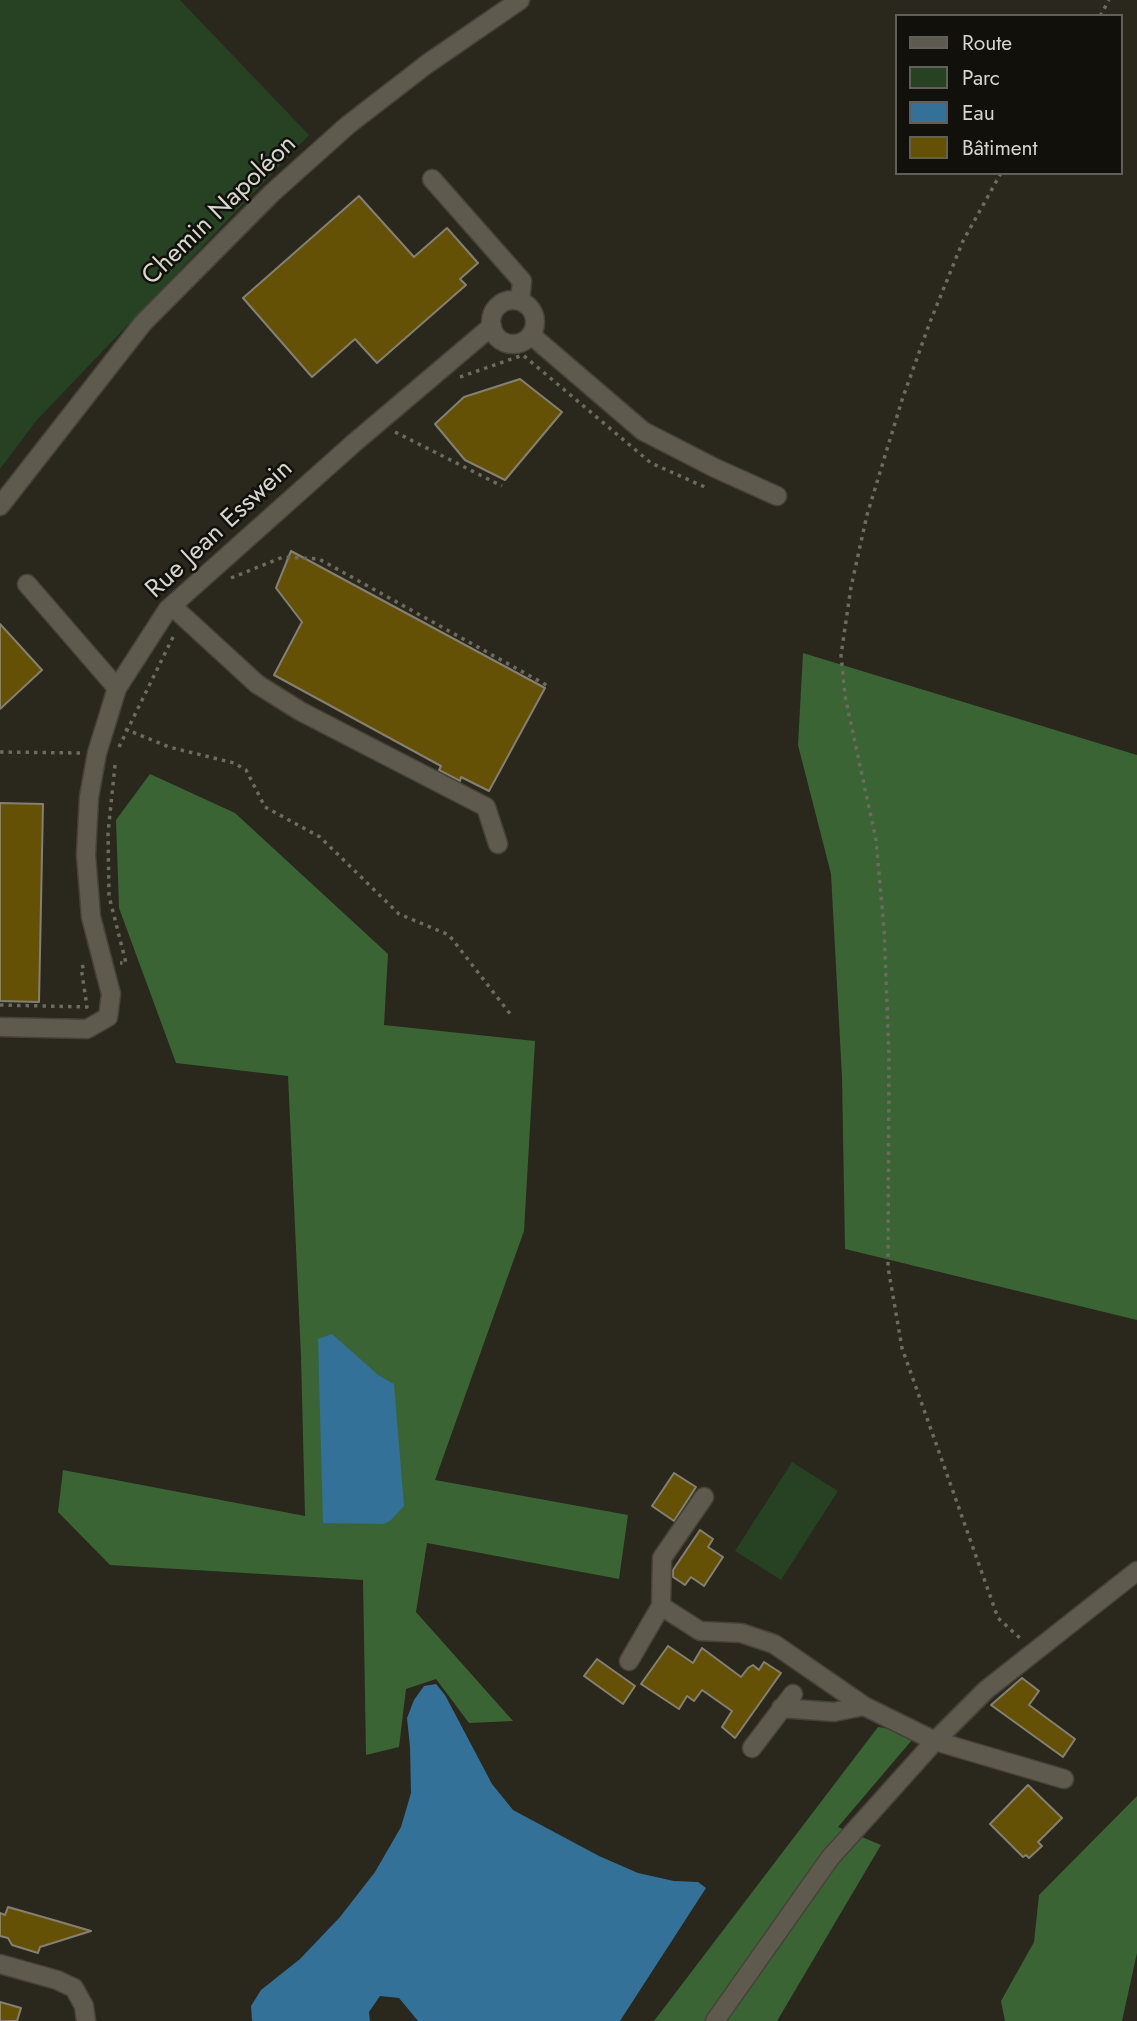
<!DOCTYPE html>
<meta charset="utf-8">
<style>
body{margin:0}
#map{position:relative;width:1137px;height:2021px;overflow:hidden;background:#2a271c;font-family:Jost,sans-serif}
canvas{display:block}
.legend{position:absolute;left:895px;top:14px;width:228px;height:161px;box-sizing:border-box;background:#11100b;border:2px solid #605f59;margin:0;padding:9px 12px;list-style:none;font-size:21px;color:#d7d5ce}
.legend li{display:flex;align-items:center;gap:14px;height:35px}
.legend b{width:35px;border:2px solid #605f59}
</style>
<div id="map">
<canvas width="1137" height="2021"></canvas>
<ul class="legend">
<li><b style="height:9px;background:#5e5a4e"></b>Route</li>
<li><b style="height:19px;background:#264222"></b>Parc</li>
<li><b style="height:19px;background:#347199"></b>Eau</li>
<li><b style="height:19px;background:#655105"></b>Bâtiment</li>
</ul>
</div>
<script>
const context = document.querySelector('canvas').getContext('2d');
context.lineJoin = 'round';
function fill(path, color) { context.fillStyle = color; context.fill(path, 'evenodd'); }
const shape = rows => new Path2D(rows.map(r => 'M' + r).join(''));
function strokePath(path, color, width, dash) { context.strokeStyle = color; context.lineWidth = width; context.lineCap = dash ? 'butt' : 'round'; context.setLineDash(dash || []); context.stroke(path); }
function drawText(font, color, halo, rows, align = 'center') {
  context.font = font + ' Jost,sans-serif'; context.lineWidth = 5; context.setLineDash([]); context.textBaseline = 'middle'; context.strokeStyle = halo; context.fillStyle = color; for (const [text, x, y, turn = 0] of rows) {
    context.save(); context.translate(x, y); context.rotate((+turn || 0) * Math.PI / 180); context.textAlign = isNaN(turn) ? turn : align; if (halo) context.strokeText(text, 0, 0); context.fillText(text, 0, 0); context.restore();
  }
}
fill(shape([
 [0,0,180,0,309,135,36,421,0,469],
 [792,1462,838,1491,781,1580,735,1551]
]), '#264222');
fill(shape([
 [803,653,1137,755,1137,1320,845,1249,842,1077,831,874,798,745],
 [150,774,235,813,388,954,384,1025,535,1041,524,1231,435,1480,628,1515,619,1579,427,1543,416,1612,513,1721,469,1723,436,1679,406,1689,399,1747,366,1755,363,1580,110,1565,58,1512,63,1470,305,1516,301,1356,288,1076,176,1063,119,908,116,820],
 [878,1727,918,1733,838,1827,881,1845,777,2021,654,2021],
 [1137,1796,1137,1953,1122,2021,1005,2021,1001,2001,1034,1942,1039,1895]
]), '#3a6433');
fill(shape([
 [332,1334,378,1375,394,1384,404,1506,390,1521,383,1524,323,1523,318,1339],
 [436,1684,445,1695,492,1784,513,1810,599,1856,638,1873,674,1881,698,1882,706,1888,620,2021,418,2021,399,1998,380,1996,369,2012,370,2021,252,2021,251,2006,261,1990,300,1959,340,1917,375,1872,401,1827,411,1793,410,1747,407,1718,414,1700,424,1686]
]), '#347199');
const building = shape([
 [359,196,414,257,447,228,478,263,460,279,466,285,377,363,355,339,312,377,243,298,359,196],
 [520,379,562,412,505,480,465,460,435,424,464,397,520,379],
 [291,551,545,688,489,791,461,777,460,781,439,770,441,766,274,675,302,622,276,588,291,551],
 [0,624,42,670,0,709,0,624],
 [0,803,43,804,39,1002,0,1001,0,803],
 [674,1473,696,1487,674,1521,652,1506,674,1473],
 [700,1530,713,1539,708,1547,723,1557,704,1586,691,1577,685,1585,673,1577,673,1570,700,1530],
 [668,1646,693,1663,702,1648,741,1677,748,1668,753,1665,759,1670,764,1662,781,1673,735,1738,722,1727,732,1711,702,1690,694,1701,687,1696,679,1709,641,1684,668,1646],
 [597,1659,635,1686,623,1704,584,1676,597,1659],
 [1022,1678,1039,1691,1029,1705,1075,1739,1063,1757,991,1705,1022,1678],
 [1028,1785,1062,1818,1038,1842,1042,1846,1029,1858,1026,1855,1023,1857,990,1824,1028,1785],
 [8,1907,57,1921,91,1931,40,1947,38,1953,12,1945,8,1938,0,1936,0,1913,5,1915,8,1907],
 [0,2002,21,2008,17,2021,0,2021,0,2002]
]);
fill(building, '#655105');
strokePath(building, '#848073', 2);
const minor = shape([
 [432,179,522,281,520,301],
 '491 322a22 22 0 1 1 44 0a22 22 0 1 1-44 0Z',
 [531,335,643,431,715,468,777,496],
 [0,506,143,323,272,193,348,125,427,64,520,0],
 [27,584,117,688],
 [172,606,257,684,300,711,486,807,498,844],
 [0,1027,87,1029,108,1017,111,994,91,917,86,855,89,797,97,753,117,688,168,609,354,443,492,326],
 [661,1606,700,1631,741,1633,774,1644,864,1706,935,1741,1064,1779],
 [629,1661,661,1606,662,1558,704,1497],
 [781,1708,834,1712,864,1706],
 [752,1748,793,1694],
 [0,1964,57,1980,74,1988,84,2006,86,2021],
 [715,2021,830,1858,935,1741,986,1690,1137,1571]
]);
strokePath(minor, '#46423a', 21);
strokePath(shape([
 [1100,16,1109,0],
 [1001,173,963,241,930,322,902,400,867,515,851,587,841,655,845,696,876,840,884,928,889,1055,888,1267,902,1348,998,1618,1022,1640],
 [460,377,523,355,651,463,707,488],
 [395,432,502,486],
 [231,578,283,557,319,559,550,687],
 [125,729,169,747,234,763,246,770,265,807,320,837,399,914,449,935,511,1015],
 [119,747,174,635],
 [0,752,80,753],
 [115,765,108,833,109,896,126,963,120,963],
 [0,1005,87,1007,81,967,85,966]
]), '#6d6a61', 3.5, [3.5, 5]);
strokePath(minor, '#5e5a4e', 18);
drawText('26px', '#d7d5ce', '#11100b', [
 ["Chemin Napoléon",220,211,-44],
 ["Rue Jean Esswein",220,530,-43]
]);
</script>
